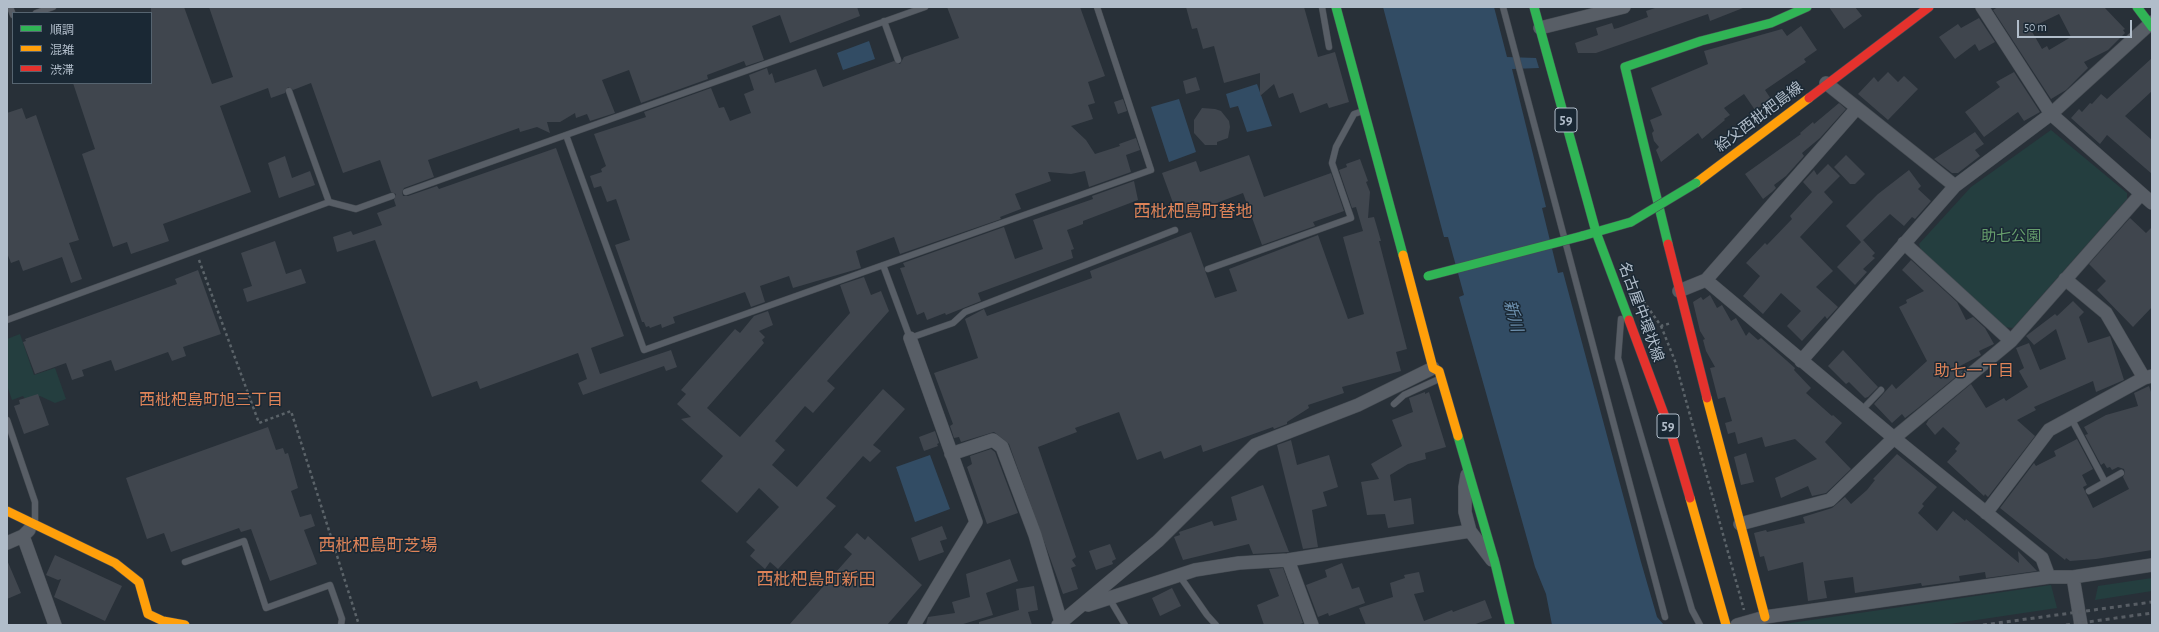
<!DOCTYPE html>
<meta charset="utf-8">
<style>
body{margin:0}
#map{position:relative;width:2159px;height:632px;overflow:hidden;background:#283038;font-family:"Alegreya Sans","Noto Sans JP",sans-serif}
canvas{display:block}
.frame{position:absolute;inset:0;border:8px solid #b1bdca;pointer-events:none}
.legend{position:absolute;left:12px;top:12px;width:140px;height:72px;box-sizing:border-box;background:#1a2834;border:1px solid #566470;margin:0;padding:5px 7px;list-style:none;font-size:12px;color:#b1bdca}
.legend li{display:flex;align-items:center;gap:8px;height:20px}
.legend b{width:20px;border:1px solid #566470}
.scale{position:absolute;left:2017px;top:20px;width:115px;height:18px;box-sizing:border-box;border:2px solid #b1bdca;border-top:0;padding-left:5px;font-size:12px;line-height:14px;white-space:nowrap;color:#b1bdca;-webkit-text-stroke:3px #1a2834;paint-order:stroke}
</style>
<div id="map">
<canvas width="2159" height="632"></canvas>
<div class="frame"></div>
<ul class="legend">
<li><b style="height:5px;background:#30b455"></b>順調</li>
<li><b style="height:5px;background:#ff9f0a"></b>混雑</li>
<li><b style="height:5px;background:#e5322d"></b>渋滞</li>
</ul>
<div class="scale">50 m</div>
</div>
<script>
const context = document.querySelector('canvas').getContext('2d');
context.lineJoin = 'round';
function fill(path, color) { context.fillStyle = color; context.fill(path, 'evenodd'); }
const shape = rows => new Path2D(rows.map(r => 'M' + r).join(''));
function strokePath(path, color, width, dash) { context.strokeStyle = color; context.lineWidth = width; context.lineCap = dash ? 'butt' : 'round'; context.setLineDash(dash || []); context.stroke(path); }
function drawText(font, color, halo, rows, align = 'center') {
  context.font = font + ' "Alegreya Sans","Noto Sans JP",sans-serif'; context.lineWidth = 3; context.setLineDash([]); context.textBaseline = 'middle'; context.strokeStyle = halo; context.fillStyle = color; for (const [text, x, y, turn = 0] of rows) {
    context.save(); context.translate(x, y); context.rotate((+turn || 0) * Math.PI / 180); context.textAlign = isNaN(turn) ? turn : align; if (halo) context.strokeText(text, 0, 0); context.fillText(text, 0, 0); context.restore();
  }
}
fill(shape([
 [2051,130,2127,193,2127,199,2013,328,2004,327,1921,250,1919,244,1971,187],
 [20,334,34,375,55,368,66,399,55,403,40,396,26,400,23,396,12,400,7,385,7,339],
 [2152,578,2152,591,2095,600,2098,586],
 [2051,585,2057,608,1943,625,1777,625]
]), '#243e3f');
fill(shape([
 [1383,7,1494,7,1507,57,1536,58,1539,68,1512,69,1546,207,1542,208,1558,273,1563,272,1641,562,1657,617,1664,625,1552,625,1546,594,1535,567,1459,297,1464,295,1448,237,1444,237],
 [869,41,875,59,843,70,837,53],
 [1257,84,1272,126,1247,132,1238,106,1230,108,1226,94],
 [1179,99,1196,152,1169,162,1151,107],
 [930,455,950,509,915,522,896,467]
]), '#324c64');
fill(shape([
 [151,7,184,7,212,84,233,77,209,7,857,7,860,16,790,43,780,15,752,26,764,60,746,66,744,61,707,75,708,79,641,103,629,70,602,80,615,113,590,121,587,114,576,118,575,113,560,122,547,122,550,133,537,127,520,132,519,128,428,160,434,177,404,188,402,192,403,196,408,196,437,186,439,189,556,148,624,336,591,348,600,374,671,350,677,367,666,371,664,366,583,395,578,383,587,379,578,353,480,389,477,381,432,397,375,240,337,252,333,237,351,231,353,235,382,225,377,213,396,206,394,200,396,194,391,192,380,160,343,173,311,83,293,90,288,87,285,93,271,98,268,88,220,106,251,192,163,224,169,241,131,254,127,242,113,247,82,154,95,149,73,83,151,83],
 [947,7,1080,7,1105,76,1088,82,1095,103,1088,105,1093,119,1071,126,1086,140,1095,154,1120,146,1119,144,1136,138,1140,150,1126,155,1131,172,1089,187,1085,171,1071,174,1048,172,1051,181,1015,194,1021,209,1000,217,1001,219,900,254,894,237,856,251,861,268,793,288,789,276,760,286,765,302,751,307,745,292,673,317,675,323,662,328,661,324,650,328,649,326,646,327,644,322,642,322,615,245,630,240,616,199,607,202,601,186,594,188,590,176,602,172,601,169,606,166,594,134,646,117,644,112,711,88,719,108,724,107,730,121,751,113,744,94,754,90,749,75,767,68,769,75,772,73,775,83,816,69,823,87,894,61,900,64,904,57,959,38],
 [1186,7,1304,7,1318,57,1335,52,1349,102,1329,108,1327,103,1300,113,1293,93,1279,98,1274,84,1260,96,1260,73,1224,83,1214,46,1203,49,1197,28,1192,29],
 [1658,7,1743,8,1710,21,1708,14,1596,53,1578,53,1575,43,1598,35,1596,28,1612,23,1614,29,1618,28,1648,17,1646,11],
 [1829,7,1855,7,1862,16,1844,29],
 [1998,7,2104,7,2125,29,2123,30,2125,33,2108,50,2084,62,2088,68,2066,90,2051,99,1993,10],
 [2059,14,2071,37,2049,50,2047,46,2042,49,2030,28],
 [1979,18,1995,42,1979,51,1975,44,1955,59,1939,37,1958,24,1961,28],
 [1801,26,1817,50,1804,59,1806,62,1765,90,1771,99,1755,110,1744,94,1724,108,1730,115,1724,119,1725,120,1702,139,1698,133,1661,162,1656,150,1659,147,1654,141,1652,133,1654,131,1650,120,1662,115,1651,88,1708,64,1704,51,1782,29,1787,36],
 [2152,58,2152,91,2125,116,2152,140,2152,174,2107,135,2100,144,2071,118,2079,109,2082,112,2090,103,2092,104,2101,94,2107,99],
 [1888,72,1898,82,1904,76,1918,89,1888,120,1858,94,1874,77,1878,82],
 [2014,72,2040,112,2024,121,2018,112,1984,137,1965,112,2000,87,1996,82],
 [1196,77,1200,90,1186,94,1183,81],
 [1123,99,1127,111,1118,114,1114,102],
 [1839,103,1846,109,1820,138,1802,153,1804,156,1786,176,1774,185,1776,188,1772,192,1763,199,1745,174,1801,134,1800,133,1813,122,1814,124],
 [22,108,26,119,36,115,79,240,69,243,82,279,71,283,62,257,23,271,19,260,11,263,7,253,7,113],
 [1202,108,1215,109,1221,111,1229,121,1230,127,1228,138,1217,142,1217,145,1205,145,1194,133,1194,120],
 [1975,132,1984,144,1975,150,1980,156,1958,173,1952,173,1934,159],
 [1249,155,1264,197,1331,173,1344,211,1313,222,1315,226,1262,245,1243,193,1185,215,1179,201,1173,203,1162,173,1196,161,1200,172],
 [1846,155,1865,174,1855,184,1850,184,1834,167],
 [285,156,292,178,310,171,315,185,279,198,268,163],
 [1360,159,1368,181,1366,182,1370,192,1368,218,1374,217,1381,241,1379,241,1407,349,1396,352,1401,371,1342,387,1344,393,1308,405,1309,408,1287,422,1287,424,1274,429,1273,427,1203,452,1201,445,1164,459,1161,451,1137,460,1119,412,1075,428,1077,432,1038,447,1076,557,1072,560,1076,566,1071,568,1078,589,1063,594,1009,444,994,432,961,442,959,437,954,438,950,426,953,424,934,373,978,358,965,319,984,309,987,316,1092,278,1090,271,1191,232,1215,298,1237,291,1229,269,1318,235,1348,319,1364,314,1343,237,1363,231,1356,207,1352,208,1339,170,1347,167,1346,164],
 [1828,164,1840,176,1824,192,1833,202,1800,237,1833,271,1816,287,1838,307,1827,319,1825,316,1802,341,1787,326,1801,311,1781,293,1763,314,1743,296,1760,276,1746,263,1765,243,1767,245,1792,219,1790,216,1812,192,1803,182,1814,170,1817,175],
 [1909,170,1921,186,1918,189,1931,201,1915,219,1912,217,1904,226,1890,214,1861,242,1846,226,1878,194],
 [1134,181,1138,200,1083,221,1083,224,1067,230,1074,249,1071,250,1073,258,978,293,981,301,946,315,945,313,927,320,924,312,917,315,900,268,905,267,903,263,1004,227,1015,259,1043,249,1033,220,1093,199,1092,196],
 [2130,218,2146,233,2152,227,2152,307,2133,327,2097,290,2106,281,2089,264],
 [1863,240,1875,253,1872,256,1875,258,1863,269,1867,272,1855,285,1837,267],
 [275,241,286,274,301,269,306,283,247,302,243,289,252,286,241,253],
 [1911,260,1957,302,1966,320,1973,317,1985,328,1994,344,1979,351,1981,355,1960,366,1963,371,1918,408,1905,418,1902,414,1892,423,1874,404,1892,384,1896,389,1927,361,1899,307,1907,303,1906,300,1924,291,1902,270],
 [198,270,221,334,183,347,186,356,172,361,168,352,115,371,111,360,82,370,84,376,72,380,66,363,35,374,23,342,26,341,25,339,177,284,175,279],
 [864,277,871,295,881,291,889,311,827,381,835,388,813,413,805,406,775,441,785,450,772,465,797,487,883,389,905,409,873,445,881,451,870,462,863,456,826,498,836,506,778,569,770,562,765,569,750,556,755,550,746,542,779,507,759,488,737,513,701,481,723,456,681,419,691,417,677,404,686,394,681,390,735,329,740,333,754,316,768,311,773,325,759,331,765,337,762,340,764,343,707,408,740,437,850,313,840,285],
 [1710,295,1717,308,1722,305,1731,321,1736,318,1746,336,1749,332,1758,340,1761,338,1795,368,1794,370,1811,388,1806,393,1832,416,1833,415,1842,423,1825,442,1851,469,1826,493,1812,496,1808,486,1781,498,1775,478,1817,459,1795,439,1765,447,1762,437,1738,444,1735,432,1728,434,1725,423,1732,421,1725,397,1718,399,1710,368,1715,367,1706,351,1703,340,1705,339,1700,331,1693,302,1701,297,1703,300],
 [2073,301,2084,312,2079,317,2088,343,2110,336,2124,380,2096,392,2093,381,2034,407,2036,410,2017,420,2035,436,1988,497,1985,494,1984,496,1947,462,1957,451,1955,449,1960,443,1943,427,1935,435,1926,424,1929,419,1971,384,1986,408,2004,398,2006,401,2028,387,2019,371,2024,368,2016,348,2029,343,2040,370,2066,359,2056,329,2034,345,2026,336,2055,314,2057,316],
 [1843,350,1878,387,1868,397,1865,398,1849,382,1846,384,1828,366],
 [2149,386,2152,395,2152,550,2096,559,2070,561,2066,558,2065,560,2000,508,2034,463,2036,466,2056,456,2054,451,2077,439,2093,469,2082,475,2087,485,2083,487,2093,508,2129,489,2123,477,2125,473,2124,469,2118,467,2112,470,2110,467,2107,468,2104,463,2101,465,2085,435,2088,434,2084,427,2106,415,2138,406,2134,393],
 [1425,392,1425,394,1429,392,1446,447,1425,453,1426,459,1408,464,1390,475,1394,501,1411,498,1414,524,1388,528,1385,514,1367,515,1361,482,1379,479,1371,464,1402,446,1392,420,1413,412,1409,398],
 [38,394,49,425,24,434,14,406,20,404,19,400],
 [268,427,276,450,283,448,285,454,288,453,298,488,291,491,300,517,311,514,315,526,304,530,317,564,270,581,251,529,241,532,239,528,171,552,164,533,147,539,126,478],
 [935,431,939,443,937,444,938,446,924,451,919,437],
 [1291,440,1297,465,1329,455,1338,487,1323,492,1327,506,1312,510,1318,547,1303,549,1277,445],
 [991,449,995,452,1018,513,987,524,967,467,972,464,970,456],
 [1746,453,1754,482,1741,485,1734,457],
 [1897,454,1937,487,1922,504,1924,506,1918,513,1937,531,1953,511,1965,521,1966,519,2019,563,2018,551,2037,571,1986,578,1985,572,1959,576,1960,581,1922,586,1921,583,1855,593,1853,577,1824,581,1827,598,1808,601,1803,562,1768,571,1764,556,1760,557,1754,533,1766,530,1767,532,1805,523,1803,517,1832,508,1845,497,1851,504,1867,490,1875,480,1873,479],
 [1263,485,1289,552,1253,554,1249,544,1183,560,1174,537,1180,535,1179,532,1212,521,1214,526,1237,520,1231,497],
 [942,526,947,539,940,541,944,552,919,561,911,538],
 [857,533,865,540,868,536,922,585,887,625,789,625,852,554,844,547],
 [1110,544,1116,559,1112,561,1113,564,1096,570,1089,551],
 [55,555,122,586,105,621,54,597,61,579,58,580,46,575],
 [1010,559,1018,581,986,593,993,615,960,625,926,625,928,617,955,613,952,602,970,597,966,574],
 [7,560,21,593,7,599],
 [1342,563,1352,589,1359,587,1365,603,1329,616,1328,613,1318,617,1306,585,1327,577,1325,570],
 [1283,568,1303,623,1297,625,1264,625,1257,605,1279,596,1269,569],
 [1419,572,1424,592,1414,594,1424,621,1452,610,1453,612,1485,600,1492,618,1473,625,1366,625,1359,608,1393,597,1390,583,1405,578,1404,575],
 [1034,586,1038,610,1028,612,1032,625,979,625,979,622,1019,610,1016,589],
 [1172,588,1181,606,1160,616,1152,598]
]), '#40464e');
const lane = shape([
 [10,7,13,15],
 [1322,7,1329,47],
 [1503,7,1665,617],
 [36,13,53,7],
 [884,21,898,60],
 [289,91,329,202],
 [566,135,644,350,1151,170,1097,7],
 [406,192,925,7],
 [883,265,910,338,953,323,965,312,1175,230],
 [1208,269,1351,218,1332,163,1336,147,1354,114,1363,111],
 [1621,319,1618,358,1692,610,1700,625],
 [7,320,329,202,356,209,392,196],
 [1394,404,1404,395,1439,379],
 [1861,411,1881,390],
 [2071,418,2105,482,2121,473],
 [7,420,35,502,35,522],
 [2089,491,2105,482],
 [185,562,244,541,266,608,330,585,342,619,341,625],
 [1179,575,1207,615,1216,625],
 [1109,598,1125,625]
]);
const street = shape([
 [1982,7,2051,114,2152,203],
 [1540,28,1624,7],
 [1826,83,1955,186],
 [1904,243,2011,341],
 [2065,279,2106,313,2144,378],
 [1706,280,1857,108],
 [1679,291,1706,280,1894,438,2042,558,2049,577],
 [910,338,976,522,914,625],
 [1801,361,1955,186,2051,114,2152,22],
 [951,454,993,440,1002,447,1035,535,1061,622],
 [1467,475,1465,487,1465,512,1470,531,1492,560],
 [1986,513,2049,430,2144,378,2152,376],
 [1740,524,1830,500,1894,438,2011,341,2141,194],
 [23,536,55,625],
 [7,543,23,536,29,530],
 [1288,560,1312,625],
 [2073,577,2081,625],
 [1088,605,1195,570,1239,563,1288,560,1470,531],
 [1058,625,1158,541,1255,445,1358,405,1433,368],
 [1737,625,1765,617,2049,577,2073,577,2152,565]
]);
const fast = shape([
 [1336,7,1403,255],
 [1534,7,1596,232,1629,320],
 [2137,7,2152,27],
 [1582,236,1631,222],
 [1668,244,1625,67,1701,41,1771,23,1807,7],
 [1458,436,1495,563,1510,625]
]);
const slow = shape([
 [1696,183,1809,98],
 [1403,255,1433,368,1439,371,1458,436],
 [1707,398,1765,617],
 [1690,498,1726,625],
 [7,511,115,563,139,582,148,614,163,621,185,625]
]);
const jam = shape([
 [1809,98,1929,7],
 [1668,244,1707,398],
 [1629,320,1671,433,1690,498]
]);
strokePath(lane, '#464c53', 7);
strokePath(street, '#464c53', 14);
strokePath(fast, '#464c53', 10);
strokePath(slow, '#464c53', 10);
strokePath(jam, '#464c53', 10);
strokePath(shape([
 [199,260,259,423,291,411,359,625],
 [1640,296,1661,326,1671,323],
 [1661,326,1675,361,1744,610]
]), '#5b6369', 2.5, [3, 3]);
strokePath(lane, '#585e66', 6);
strokePath(street, '#585e66', 13);
strokePath(fast, '#30b455', 9);
strokePath(slow, '#ff9f0a', 9);
strokePath(jam, '#e5322d', 9);
strokePath(shape([
 [1983,625,2152,602],
 [2066,625,2152,613]
]), '#575d64', 3, [4, 4]);
const fastBridge = shape([
 [1631,222,1696,183],
 [1428,276,1582,236]
]);
strokePath(fastBridge, '#464c53', 10, []);
strokePath(fastBridge, '#30b455', 9);
for (const [x, y, w] of [
 [1566,120,22],
 [1668,426,22]
]) { const box = new Path2D(); box.roundRect(x - w / 2, y - 12, w, 24, 3); context.fillStyle = '#1a2834'; context.fill(box); strokePath(box, '#b1bdca', 1); }
drawText('bold 14px', '#b1bdca', null, [
 ["59",1566,120],
 ["59",1668,426]
]);
drawText('15px', '#b1bdca', '#1a2834', [
 ["給父西枇杷島線",1759,117,-37],
 ["名古屋中環状線",1641,312,70]
]);
drawText('15px', '#669d6c', '#1a2834', [
 ["助七公園",2011,236]
]);
drawText('italic 16px', '#6f92b0', '#1a2834', [
 ["新川",1513,316,75]
]);
drawText('16px', '#de8358', '#1a2834', [
 ["助七一丁目",1974,371],
 ["西枇杷島町旭三丁目",211,400]
]);
drawText('17px', '#de8358', '#1a2834', [
 ["西枇杷島町替地",1193,212],
 ["西枇杷島町芝場",378,546],
 ["西枇杷島町新田",816,580]
]);
</script>
